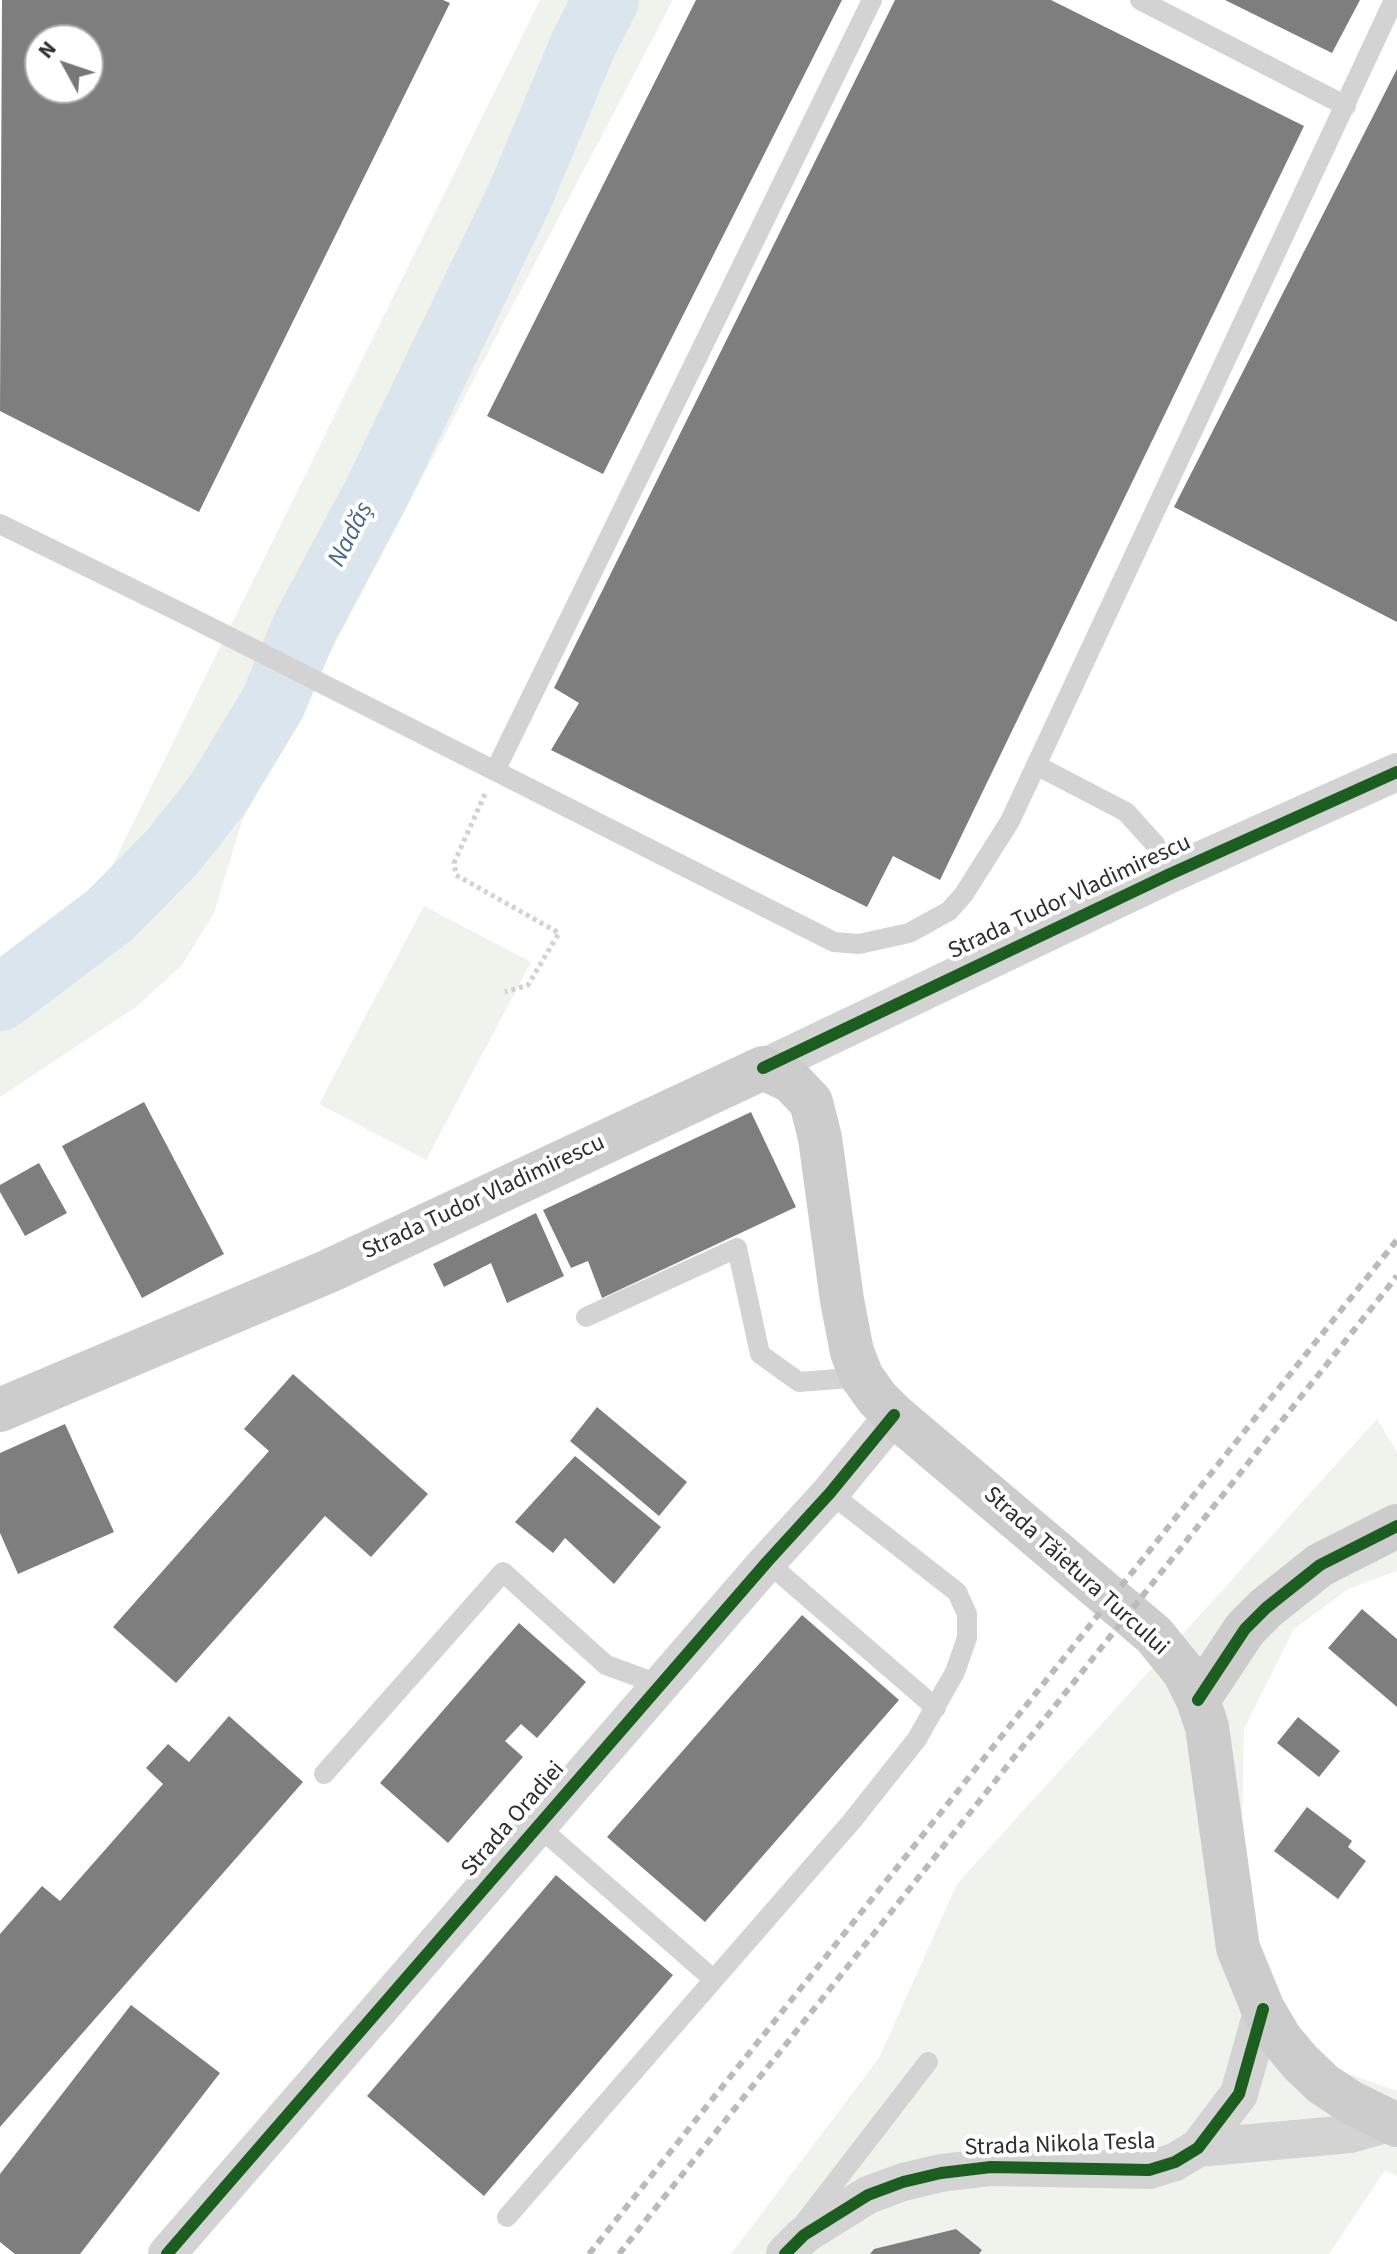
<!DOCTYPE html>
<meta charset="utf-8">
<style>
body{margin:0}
#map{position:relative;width:1397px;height:2254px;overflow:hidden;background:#fff;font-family:"Source Sans 3",sans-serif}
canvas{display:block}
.north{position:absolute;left:24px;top:24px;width:80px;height:80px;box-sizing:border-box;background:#fff;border:2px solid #ababab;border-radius:50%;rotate:310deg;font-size:22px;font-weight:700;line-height:32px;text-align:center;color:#2e2e2e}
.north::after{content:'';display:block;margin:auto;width:28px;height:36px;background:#777;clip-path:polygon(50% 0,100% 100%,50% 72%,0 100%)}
</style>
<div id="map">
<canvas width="1397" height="2254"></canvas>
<div class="north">N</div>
</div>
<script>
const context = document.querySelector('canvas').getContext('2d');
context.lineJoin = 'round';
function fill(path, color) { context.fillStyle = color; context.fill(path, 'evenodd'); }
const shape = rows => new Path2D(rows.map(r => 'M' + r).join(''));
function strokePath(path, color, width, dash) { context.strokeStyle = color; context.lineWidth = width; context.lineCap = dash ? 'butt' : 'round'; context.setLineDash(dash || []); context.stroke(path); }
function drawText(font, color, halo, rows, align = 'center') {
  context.font = font + ' "Source Sans 3",sans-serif'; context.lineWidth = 8; context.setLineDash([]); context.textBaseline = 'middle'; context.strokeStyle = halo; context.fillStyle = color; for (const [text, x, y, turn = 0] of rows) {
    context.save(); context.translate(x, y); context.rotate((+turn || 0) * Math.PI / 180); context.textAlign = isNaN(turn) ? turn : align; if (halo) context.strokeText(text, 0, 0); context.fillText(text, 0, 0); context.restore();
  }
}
fill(shape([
 [540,0,673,0,242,821,214,913,182,965,136,1007,0,1097,0,960,32,938,108,874],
 [424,906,531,962,426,1160,319,1104],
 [1377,1419,1397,1452,1397,1571,1348,1589,1293,1630,1244,1729,1241,1896,1299,2043,1341,2071,1397,2091,1397,2176,1385,2170,1329,2254,731,2254,879,2058,957,1884]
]), '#f0f3ec');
strokePath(shape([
 [0,998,110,915,173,851,218,794,273,703,305,627,376,494,440,361,520,196,583,45,606,0]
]), '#dbe5ee', 66);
fill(shape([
 [2,0,443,0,450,3,199,512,0,411],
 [40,40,88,40,88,88,40,88],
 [696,0,842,0,603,474,487,416],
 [895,0,1051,0,1304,126,940,880,893,856,867,907,551,750,579,703,554,688],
 [1225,0,1360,0,1332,53],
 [1397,69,1397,622,1174,507],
 [144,1102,224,1254,142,1298,62,1146],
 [751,1112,796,1207,602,1298,588,1261,571,1268,543,1210],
 [39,1163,67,1213,25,1236,0,1192,0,1185],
 [536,1213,564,1276,507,1303,491,1263,444,1287,433,1264],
 [293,1374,428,1494,371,1557,325,1516,176,1683,113,1627,269,1451,244,1429],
 [597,1407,687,1482,659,1516,570,1441],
 [65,1424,114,1532,18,1574,0,1533,0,1453],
 [575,1456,661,1527,614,1584,565,1538,553,1553,515,1522],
 [1362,1609,1397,1639,1397,1707,1328,1648],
 [802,1615,899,1700,705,1922,607,1837],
 [519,1623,586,1682,537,1738,521,1724,505,1741,523,1757,448,1843,380,1783],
 [229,1716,303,1782,0,2127,0,1934,42,1886,60,1901,163,1784,146,1768,168,1744,189,1762],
 [1298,1717,1340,1751,1319,1777,1277,1743],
 [1307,1807,1352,1841,1348,1847,1366,1861,1338,1899,1274,1851],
 [556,1875,673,1975,484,2196,367,2096],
 [131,2005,220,2073,80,2254,15,2254,0,2242,0,2174],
 [956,2229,982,2250,979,2254,870,2254,874,2249]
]), '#7e7e7e');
strokePath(shape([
 [485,794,454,863,456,875,559,933,528,985,505,992]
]), '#d2d2d2', 5, [4, 4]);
strokePath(shape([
 [1140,0,1346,106],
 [0,524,196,620,834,942,859,944,909,933,949,911,964,894,1010,821,1394,0],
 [1036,765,1126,812,1155,844,1168,875],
 [495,771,872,0],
 [586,1317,737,1248,760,1354,799,1382,862,1377],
 [767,1562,936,1708],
 [324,1774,503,1572,606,1665,661,1685],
 [538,1826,713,1979],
 [507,2217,852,1821,917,1739,955,1672,967,1638,967,1614,957,1592,830,1493],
 [803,2224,928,2062]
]), '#d3d3d3', 20);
strokePath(shape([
 [763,1068,1168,875,1397,772],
 [1198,2148,1350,2134,1390,2123],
 [167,2254,767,1562,830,1493,894,1415],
 [785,2254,804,2235,868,2195,903,2182,941,2173,991,2167,1149,2170,1175,2162,1198,2148,1239,2094,1263,2009]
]), '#d3d3d3', 38);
strokePath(shape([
 [0,1410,329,1271,763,1068,791,1081,811,1102,820,1138,842,1300,852,1352,862,1377,877,1398,894,1415,1154,1635,1184,1672,1198,1700,1207,1727,1238,1948,1263,2009,1280,2038,1300,2062,1323,2084,1350,2102,1397,2125],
 [1198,1700,1245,1629,1266,1608,1320,1565,1397,1526]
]), '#ccc', 44);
strokePath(shape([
 [589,2254,1397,1240],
 [619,2254,1397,1276]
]), '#bababa', 6, [8, 6]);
strokePath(shape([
 [763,1068,1168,875,1397,772],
 [1198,1700,1245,1629,1266,1608,1320,1565,1397,1526],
 [167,2254,767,1562,830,1493,894,1415],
 [785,2254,804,2235,868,2195,903,2182,941,2173,991,2167,1149,2170,1175,2162,1198,2148,1239,2094,1263,2009]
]), '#1b5e20', 12);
drawText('24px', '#2e2e2e', '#fff', [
 ["Strada Tudor Vladimirescu",1070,898,-25],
 ["Strada Tudor Vladimirescu",484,1198,-25],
 ["Strada Tăietura Turcului",1075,1572,42],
 ["Strada Oradiei",514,1820,-49],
 ["Strada Nikola Tesla",1060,2146,-2]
]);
drawText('italic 26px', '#456986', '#fff', [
 ["Nadăș",352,535,-63]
]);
</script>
